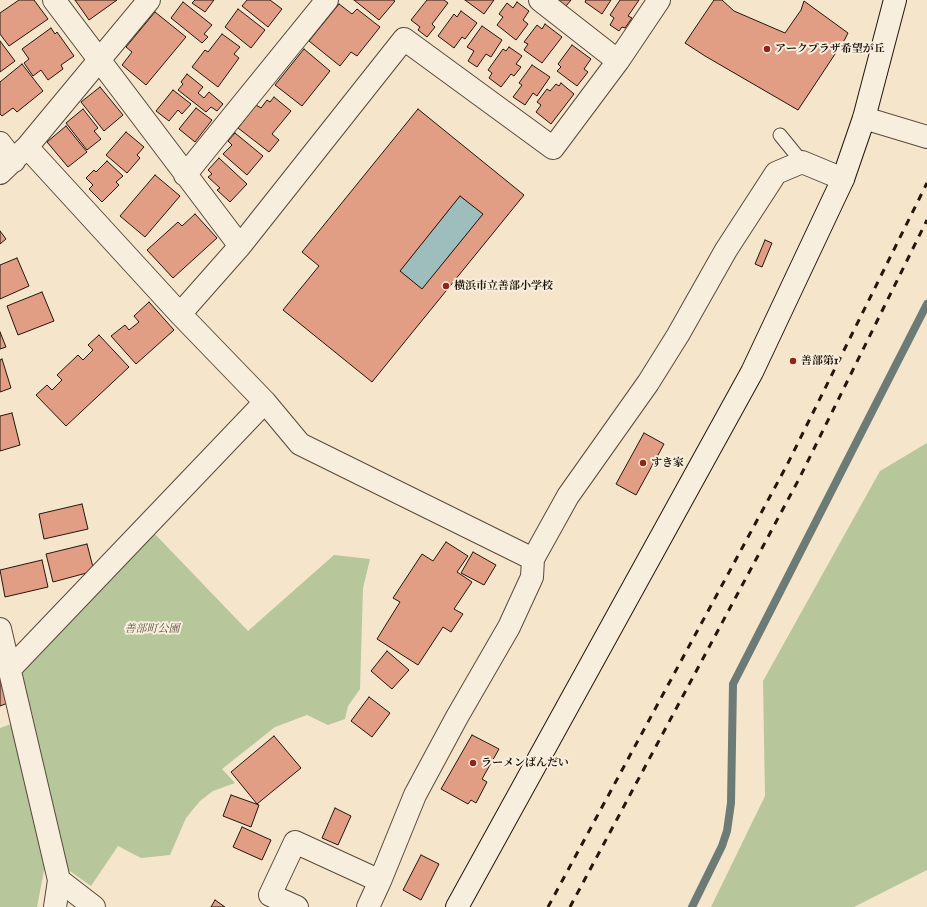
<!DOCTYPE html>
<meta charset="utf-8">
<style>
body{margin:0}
canvas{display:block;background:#f5e5cb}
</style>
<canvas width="927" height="907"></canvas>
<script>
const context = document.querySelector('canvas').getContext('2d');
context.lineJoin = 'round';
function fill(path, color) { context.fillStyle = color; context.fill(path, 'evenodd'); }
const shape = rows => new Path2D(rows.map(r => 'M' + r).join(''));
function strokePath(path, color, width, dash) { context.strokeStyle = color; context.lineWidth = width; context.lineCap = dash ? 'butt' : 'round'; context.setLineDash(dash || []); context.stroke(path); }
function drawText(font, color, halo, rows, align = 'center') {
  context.font = font + ' "IM FELL Great Primer","Noto Serif JP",serif'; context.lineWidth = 4; context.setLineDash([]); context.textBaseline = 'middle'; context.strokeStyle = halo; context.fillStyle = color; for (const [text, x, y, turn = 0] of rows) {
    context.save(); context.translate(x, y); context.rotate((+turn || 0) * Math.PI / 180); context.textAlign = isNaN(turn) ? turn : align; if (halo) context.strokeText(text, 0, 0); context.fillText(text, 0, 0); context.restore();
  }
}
fill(shape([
 [927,443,927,870,854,907,711,907,765,796,763,681,880,471],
 [152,531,248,631,334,555,370,559,363,588,360,689,348,706,345,719,328,725,307,715,275,727,222,769,235,783,213,791,200,801,186,818,170,855,141,858,118,846,91,886,67,869,53,824,37,907,0,907,0,728,33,716,18,670]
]), '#b7c69b');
const water = shape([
 [460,196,483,214,422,289,400,271,460,196]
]);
fill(water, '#9dbebc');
strokePath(water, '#6c7b76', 1);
strokePath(shape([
 [692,907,722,846,727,831,731,803,733,684,927,304]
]), '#6c7b76', 8);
const building = shape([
 [19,0,34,0,48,19,9,46,0,34,0,13,19,0],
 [75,0,117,0,89,20,75,0],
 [195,0,214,0,205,12,192,3,195,0],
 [247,0,270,0,282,9,268,27,242,6,247,0],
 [354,0,393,0,395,1,379,20,354,0],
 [427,0,444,0,448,3,432,24,435,27,427,37,418,30,420,27,411,20,427,0],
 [465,0,494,0,484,14,465,0],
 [557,0,571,0,566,6,557,0],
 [586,0,611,0,602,14,585,2,586,0],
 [620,0,639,0,628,16,632,18,625,28,622,27,619,31,610,25,614,18,610,15,620,0],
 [714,0,722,0,734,11,785,33,801,10,804,1,848,33,845,39,798,110,705,56,685,43,714,0],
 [183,2,212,25,204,34,208,37,202,43,171,18,183,2],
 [517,2,529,11,523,20,528,24,516,40,497,25,503,17,499,14,507,3,513,8,517,2],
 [339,4,352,14,357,9,380,27,357,56,351,52,340,66,309,41,339,4],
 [238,9,265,30,251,48,225,27,238,9],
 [461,11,477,23,465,39,462,37,454,48,438,36,454,14,457,17,461,11],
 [155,12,186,37,146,85,122,65,132,52,126,47,155,12],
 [545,24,562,37,542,63,524,50,528,44,524,42,537,25,542,29,545,24],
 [482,26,502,40,491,57,486,54,477,67,468,61,474,51,467,47,482,26],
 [51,28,55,34,57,32,74,56,61,65,63,69,48,80,41,70,33,76,24,63,29,59,22,49,51,28],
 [222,34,240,47,234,54,239,58,218,87,192,67,205,50,208,52,222,34],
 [0,41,15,61,0,72,0,41],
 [572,45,591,59,584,69,588,72,577,86,557,71,561,67,558,64,572,45],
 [509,47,522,56,516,64,521,67,514,76,511,74,501,87,489,78,492,73,488,70,503,49,506,51,509,47],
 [304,49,330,71,302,106,275,85,304,49],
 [22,64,43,91,17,112,13,108,2,116,0,114,0,82,22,64],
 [532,65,550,77,537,96,533,93,525,105,513,97,522,85,519,83,532,65],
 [187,74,203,87,198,93,204,98,209,92,223,104,217,111,211,107,206,112,178,90,183,84,181,82,187,74],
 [561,83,574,94,551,124,536,112,541,105,537,102,547,89,550,91,556,84,559,86,561,83],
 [100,87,123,115,104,131,81,102,100,87],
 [173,90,191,104,182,114,178,110,169,121,156,111,173,90],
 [274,97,291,111,272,134,279,140,269,152,238,128,256,105,261,108,267,100,270,102,274,97],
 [196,108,212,120,195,142,179,129,196,108],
 [83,109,98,128,94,131,101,139,87,150,66,123,83,109],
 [418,109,524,195,372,382,283,310,319,266,302,252,418,109],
 [460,196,483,214,422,289,400,271,460,196],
 [66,126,87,152,68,167,47,142,66,126],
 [126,132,144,147,137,155,140,158,127,173,106,155,126,132],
 [235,133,263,156,247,175,223,154,232,145,228,141,235,133],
 [219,158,247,184,230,202,217,190,220,188,208,177,212,174,208,170,219,158],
 [107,161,123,176,116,182,119,185,102,202,89,189,93,185,86,178,94,170,96,172,107,161],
 [155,175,180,196,145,237,120,216,155,175],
 [195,214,217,238,173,278,147,250,178,222,182,226,195,214],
 [0,231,6,239,0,244,0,231],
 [765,240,772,243,762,267,755,264,765,240],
 [17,258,29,286,0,299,0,265,17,258],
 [42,292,54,321,18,335,7,306,42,292],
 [149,302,174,330,136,364,111,336,125,325,129,330,139,322,134,316,149,302],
 [0,332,6,347,0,349,0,332],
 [99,335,129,367,66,426,36,395,47,385,52,390,62,380,57,375,78,355,83,360,93,350,88,345,99,335],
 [2,359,11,388,0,392,0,360,2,359],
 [12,413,20,445,0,451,0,416,12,413],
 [644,433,664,444,636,495,616,484,644,433],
 [82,504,88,529,44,539,39,514,82,504],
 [446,542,468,556,457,572,472,582,454,609,463,614,451,632,443,627,418,665,377,639,400,602,393,598,422,554,433,561,446,542],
 [87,544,94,571,53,582,46,554,87,544],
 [473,552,496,565,484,585,461,573,473,552],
 [42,560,48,587,5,597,0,570,42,560],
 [387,651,409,670,392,689,371,671,387,651],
 [0,675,13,701,0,706,0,675],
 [369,697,390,713,372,737,351,721,369,697],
 [472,735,499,749,482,779,487,782,476,803,471,800,468,804,441,789,472,735],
 [274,736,301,768,257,804,231,772,274,736],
 [231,795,259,805,251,827,223,816,231,795],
 [335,808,351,816,338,845,322,838,335,808],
 [242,827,271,840,262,860,233,847,242,827],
 [421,855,439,864,421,900,403,890,421,855],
 [215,900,225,907,211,907,215,900]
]);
fill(building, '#e29d85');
strokePath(building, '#23170c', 1);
const lane = shape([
 [780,135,802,162]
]);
const street = shape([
 [54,0,240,246],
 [540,0,618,61],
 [864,118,927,137],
 [0,143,14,161],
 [27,147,180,314,265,402,300,444,533,559],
 [0,173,27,147,149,0],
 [185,175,327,0],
 [180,314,240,246,404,39,553,148,618,61,659,0],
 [0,629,59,880,94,907],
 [10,669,265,402],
 [55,907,59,880],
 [297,907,270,895,295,842,380,881],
 [368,907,380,881,415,795,457,717,509,627,532,577,533,559,568,496,648,383,678,335,726,250,776,173,802,162,843,179]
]);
const secondary = shape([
 [457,907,752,372,843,179,864,118,895,0]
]);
strokePath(lane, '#584a3c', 15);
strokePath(street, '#584a3c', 24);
strokePath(secondary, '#23170c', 24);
strokePath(lane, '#f8eedd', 13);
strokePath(street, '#f8eedd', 22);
strokePath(secondary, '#f8eedd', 22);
strokePath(shape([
 [548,907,787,465,927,183],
 [570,907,799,479,927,220]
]), '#23170c', 3, [7, 7]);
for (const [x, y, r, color] of [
 [767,49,4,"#8f2418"],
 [446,286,4,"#8f2418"],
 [793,361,4,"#8f2418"],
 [643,463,4,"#8f2418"],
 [473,763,4,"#8f2418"]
]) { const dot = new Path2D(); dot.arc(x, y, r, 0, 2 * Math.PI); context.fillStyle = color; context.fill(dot); strokePath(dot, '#f8eedd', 1.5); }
drawText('bold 11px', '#23170c', '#f8eedd', [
 ["アークプラザ希望が丘",775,49],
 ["横浜市立善部小学校",454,286],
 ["善部第1",801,361],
 ["すき家",651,463],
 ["ラーメンばんだい",481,763]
], 'left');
drawText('italic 11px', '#57543e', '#f8eedd', [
 ["善部町公園",152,629]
]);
</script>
